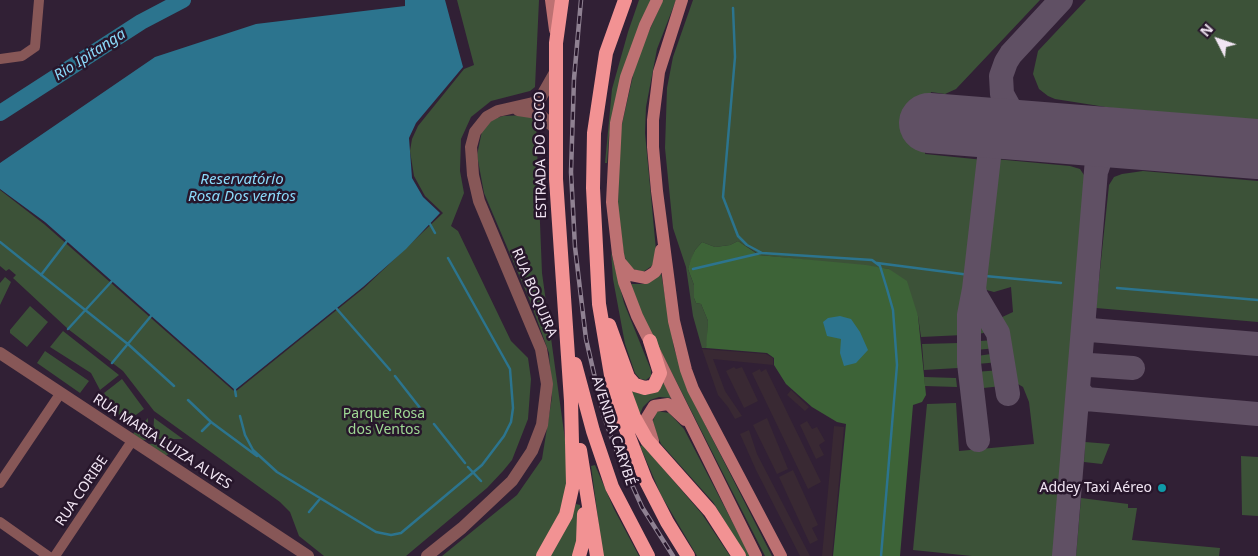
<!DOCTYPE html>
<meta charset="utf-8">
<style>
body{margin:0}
#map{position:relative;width:1258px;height:556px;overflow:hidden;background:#312035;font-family:"Noto Sans",sans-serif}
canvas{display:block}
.north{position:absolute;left:1193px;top:15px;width:50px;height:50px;-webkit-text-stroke:4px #27162b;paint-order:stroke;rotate:311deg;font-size:14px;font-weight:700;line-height:20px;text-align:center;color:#f1e5f3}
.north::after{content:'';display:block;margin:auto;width:18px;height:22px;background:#f1e5f3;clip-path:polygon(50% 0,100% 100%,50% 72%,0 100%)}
</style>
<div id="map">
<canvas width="1258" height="556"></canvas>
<div class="north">N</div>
</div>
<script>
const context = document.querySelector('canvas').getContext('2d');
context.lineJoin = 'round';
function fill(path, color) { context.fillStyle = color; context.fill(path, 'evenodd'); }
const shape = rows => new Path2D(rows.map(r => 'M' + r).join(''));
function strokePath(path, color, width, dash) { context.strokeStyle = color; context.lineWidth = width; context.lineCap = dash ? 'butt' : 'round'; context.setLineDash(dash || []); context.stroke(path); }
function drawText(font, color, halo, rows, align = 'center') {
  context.font = font + ' "Noto Sans",sans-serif'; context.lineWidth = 5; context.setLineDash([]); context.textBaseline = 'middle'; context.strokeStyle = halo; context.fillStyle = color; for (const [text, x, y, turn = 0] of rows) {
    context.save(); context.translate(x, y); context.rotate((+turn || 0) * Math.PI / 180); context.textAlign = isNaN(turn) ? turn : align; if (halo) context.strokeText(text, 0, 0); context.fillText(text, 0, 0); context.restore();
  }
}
fill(shape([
 [702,349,766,354,773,358,773,365,713,359,725,391,742,416,735,419,728,407,718,395],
 [734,367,736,369,742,367,758,401,744,408,726,371],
 [760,369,761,372,766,369,821,482,808,489,752,373],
 [791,390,809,407,805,411,787,395],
 [767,418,788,469,777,474,753,425],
 [807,421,812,429,817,427,825,441,819,445,824,455,816,459,800,425],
 [834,426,844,427,832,556,822,556],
 [749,430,757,454,810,556,800,556,756,470,740,434],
 [793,470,818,525,812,528,818,540,810,544,779,477]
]), '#392933');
fill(shape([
 [457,0,539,0,535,87,530,91,491,101,471,117,461,139,460,171,464,193,451,226,458,231,511,341,528,358,531,379,528,419,512,460,503,471,487,488,406,556,324,556,299,536,290,512,280,502,154,411,123,371,68,329,13,278,16,275,9,269,6,271,0,266,0,190,44,224,235,392,364,288,443,213,425,196,414,176,410,151,412,139,418,126,464,69,474,65],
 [639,0,651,0,609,136,607,163,605,163,612,89,628,32],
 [663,0,676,0,657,49,646,107,645,133,656,250,653,265,643,272,630,268,624,256,618,208,619,137,637,58],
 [693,0,1040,0,956,89,945,94,931,92,925,154,984,160,971,283,963,318,963,335,921,337,918,316,889,269,760,255,738,241,730,245,715,247,702,242,695,250,688,269,694,285,694,298,696,303,701,304,708,321,707,343,706,348,702,348,693,316,686,267,673,228,665,148,667,88,673,57],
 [1086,0,1258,0,1258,120,1112,108,1055,99,1048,96,1039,89,1033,74,1038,51],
 [526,115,533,118,536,123,542,273,568,461,567,486,563,508,536,556,442,556,517,495,542,459,552,397,549,353,530,301,484,193,477,155,482,131,491,120,503,116],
 [995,159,1070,166,1080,169,1086,178,1054,556,972,556,913,550,927,404,956,403,959,451,1034,444,1029,402,1023,387,1018,384,1011,384,1005,333,998,319,1013,312,1011,287,994,292,983,289,981,286],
 [1143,171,1258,181,1258,322,1096,308,1109,185,1114,177,1122,174],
 [611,252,624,303,651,370,651,376,646,380,640,379,635,373,625,344,613,279],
 [661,273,674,348,687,389,772,556,765,556,640,310,631,284,643,284],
 [5,277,11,282,0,305,0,283],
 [30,306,48,322,27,347,10,333,10,330],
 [977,310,993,327,994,331,978,334,975,315],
 [63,331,119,375,100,390,91,373,50,347],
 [995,340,998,348,975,350,976,343,980,341],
 [959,343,958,368,924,370,922,344],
 [45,351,89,381,80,393,37,363],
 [998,353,1000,362,977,364,977,356],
 [1001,370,1002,386,974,389,975,372],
 [924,377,956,378,957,387,925,386],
 [122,379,144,409,125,423,104,393],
 [665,382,673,398,659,397,650,400,643,407,639,416,630,390,640,394,650,394],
 [657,411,669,413,684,429,750,556,746,556,713,502,661,444,652,423],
 [148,418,148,440,141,440,133,434],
 [154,418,183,439,153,439],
 [1085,442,1110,444,1102,464,1084,462],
 [173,443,174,451,165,456,148,444],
 [643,445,702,514,730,556,697,556,661,495,640,446],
 [1241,456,1258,457,1258,516,1242,515],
 [595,465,614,509,639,556,603,556,591,466],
 [1081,498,1128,504,1128,508,1137,508,1132,540,1220,548,1219,556,1076,556],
 [576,504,580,505,581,515,575,556,548,556,571,518]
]), '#3c5238');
fill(shape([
 [738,241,759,255,866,265,889,269,907,281,918,316,926,395,922,402,913,405,900,556,833,556,846,424,837,422,812,407,786,384,774,365,774,358,767,353,706,348,708,321,701,304,696,303,694,298,694,285,688,269,691,259,695,250,702,242,715,247,730,245]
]), '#3d6337');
fill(shape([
 [405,0,445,0,463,67,416,123,409,138,412,178,423,197,440,213,406,249,363,287,235,390,45,222,0,189,0,163,155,57,256,24,405,6],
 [840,316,851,319,860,332,868,350,856,363,844,366,840,353,841,339,827,336,823,322,828,318]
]), '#2c748e');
strokePath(shape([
 [733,8,735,57,723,197,738,236,747,245,762,253,872,260,880,266,887,289,893,310,897,365,881,556],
 [430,224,435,233],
 [0,242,129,345,174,386],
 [877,263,970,275],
 [693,269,761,253],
 [41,275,67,241],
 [985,276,1061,283],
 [1117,288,1258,300],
 [336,308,390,370],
 [68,329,112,281],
 [112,363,151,316],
 [395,376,424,413],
 [235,390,236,396],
 [188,400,211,422,257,456],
 [240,416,245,435,253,450,277,472,376,532,391,535,401,533,482,465,504,436,511,422,513,408,510,369,448,258],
 [434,424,465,463],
 [202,431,211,422],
 [468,467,481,481],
 [309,512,319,500]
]), '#2c748e', 2.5);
strokePath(shape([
 [0,113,141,22,183,0]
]), '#2c748e', 16);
strokePath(shape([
 [1046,131,1030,127,1013,114,1002,94,1001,76,1006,62,1011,54,1061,0],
 [1097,169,1104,147,1112,140,1124,138],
 [974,289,976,296,998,333,1008,394],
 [1084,322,1090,330,1258,344],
 [1081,357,1084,362,1090,365,1133,368],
 [1079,391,1086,399,1258,414],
 [978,440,969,363,969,315,974,289,990,149,994,132,1001,128],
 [1064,556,1097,159,1094,150,1088,142,1072,134]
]), '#605064', 24);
strokePath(shape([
 [929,123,1258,149]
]), '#605064', 60);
strokePath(shape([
 [0,59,22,56,35,47,39,0],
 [0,483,60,394],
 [0,522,48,556],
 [55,556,132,441]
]), '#875757', 10);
strokePath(shape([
 [518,110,538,113,555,128],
 [0,353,308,556],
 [427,556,462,528,512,481,532,451,542,425,547,384,541,349,479,201,473,175,471,147,475,132,487,117,498,111,533,103,540,99,557,69]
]), '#875757', 12);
strokePath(shape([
 [551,0,555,30],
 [657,0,645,25,626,77,616,123,612,202,618,254,624,282,637,316,756,556],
 [682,0,659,72,653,120,653,147,657,191,674,321,686,370,693,389,781,556],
 [621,263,631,275,646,278,655,272,658,267,661,250],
 [653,441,646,419,654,406,668,404,685,420]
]), '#bd7172', 12);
strokePath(shape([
 [625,0,606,53,594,133,593,188,599,304,612,381,622,419,646,481,667,522,688,556],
 [609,325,628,377,635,385,645,388,654,386,660,373,650,341],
 [575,364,593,431,612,487,648,556],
 [616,368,634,417,647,440,710,511,739,556],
 [580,450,597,556],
 [543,556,566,515,573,484,571,401,556,179,556,43,562,0],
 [579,556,583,542,584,514]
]), '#f29293', 14);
const rail = shape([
 [581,0,574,79,571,172,575,247,586,339,604,417,615,447,642,507,673,556]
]);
strokePath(rail, '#8f8192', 4.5);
strokePath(rail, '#27162b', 2.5, [8]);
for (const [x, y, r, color] of [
 [1162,488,5,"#0f9aa8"]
]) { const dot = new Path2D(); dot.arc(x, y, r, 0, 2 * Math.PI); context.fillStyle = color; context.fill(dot); strokePath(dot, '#27162b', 2); }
drawText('14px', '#f1e5f3', '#27162b', [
 ["ESTRADA DO COCO",541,155,-91],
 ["RUA BOQUIRA",534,293,67],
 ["AVENIDA CARYBÉ",613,431,72],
 ["RUA MARIA LUIZA ALVES",162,442,33],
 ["RUA CORIBE",82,491,-56]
]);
drawText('14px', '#9fd994', '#27162b', [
 ["Parque Rosa",384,414],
 ["dos Ventos",384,430]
]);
drawText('14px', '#f1e5f3', '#27162b', [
 ["Addey Taxi Aéreo",1152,488]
], 'right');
drawText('italic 15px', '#8bdafa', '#27162b', [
 ["Rio Ipitanga",90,55,-33],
 ["Reservatório",242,180],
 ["Rosa Dos ventos",242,197]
]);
</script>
